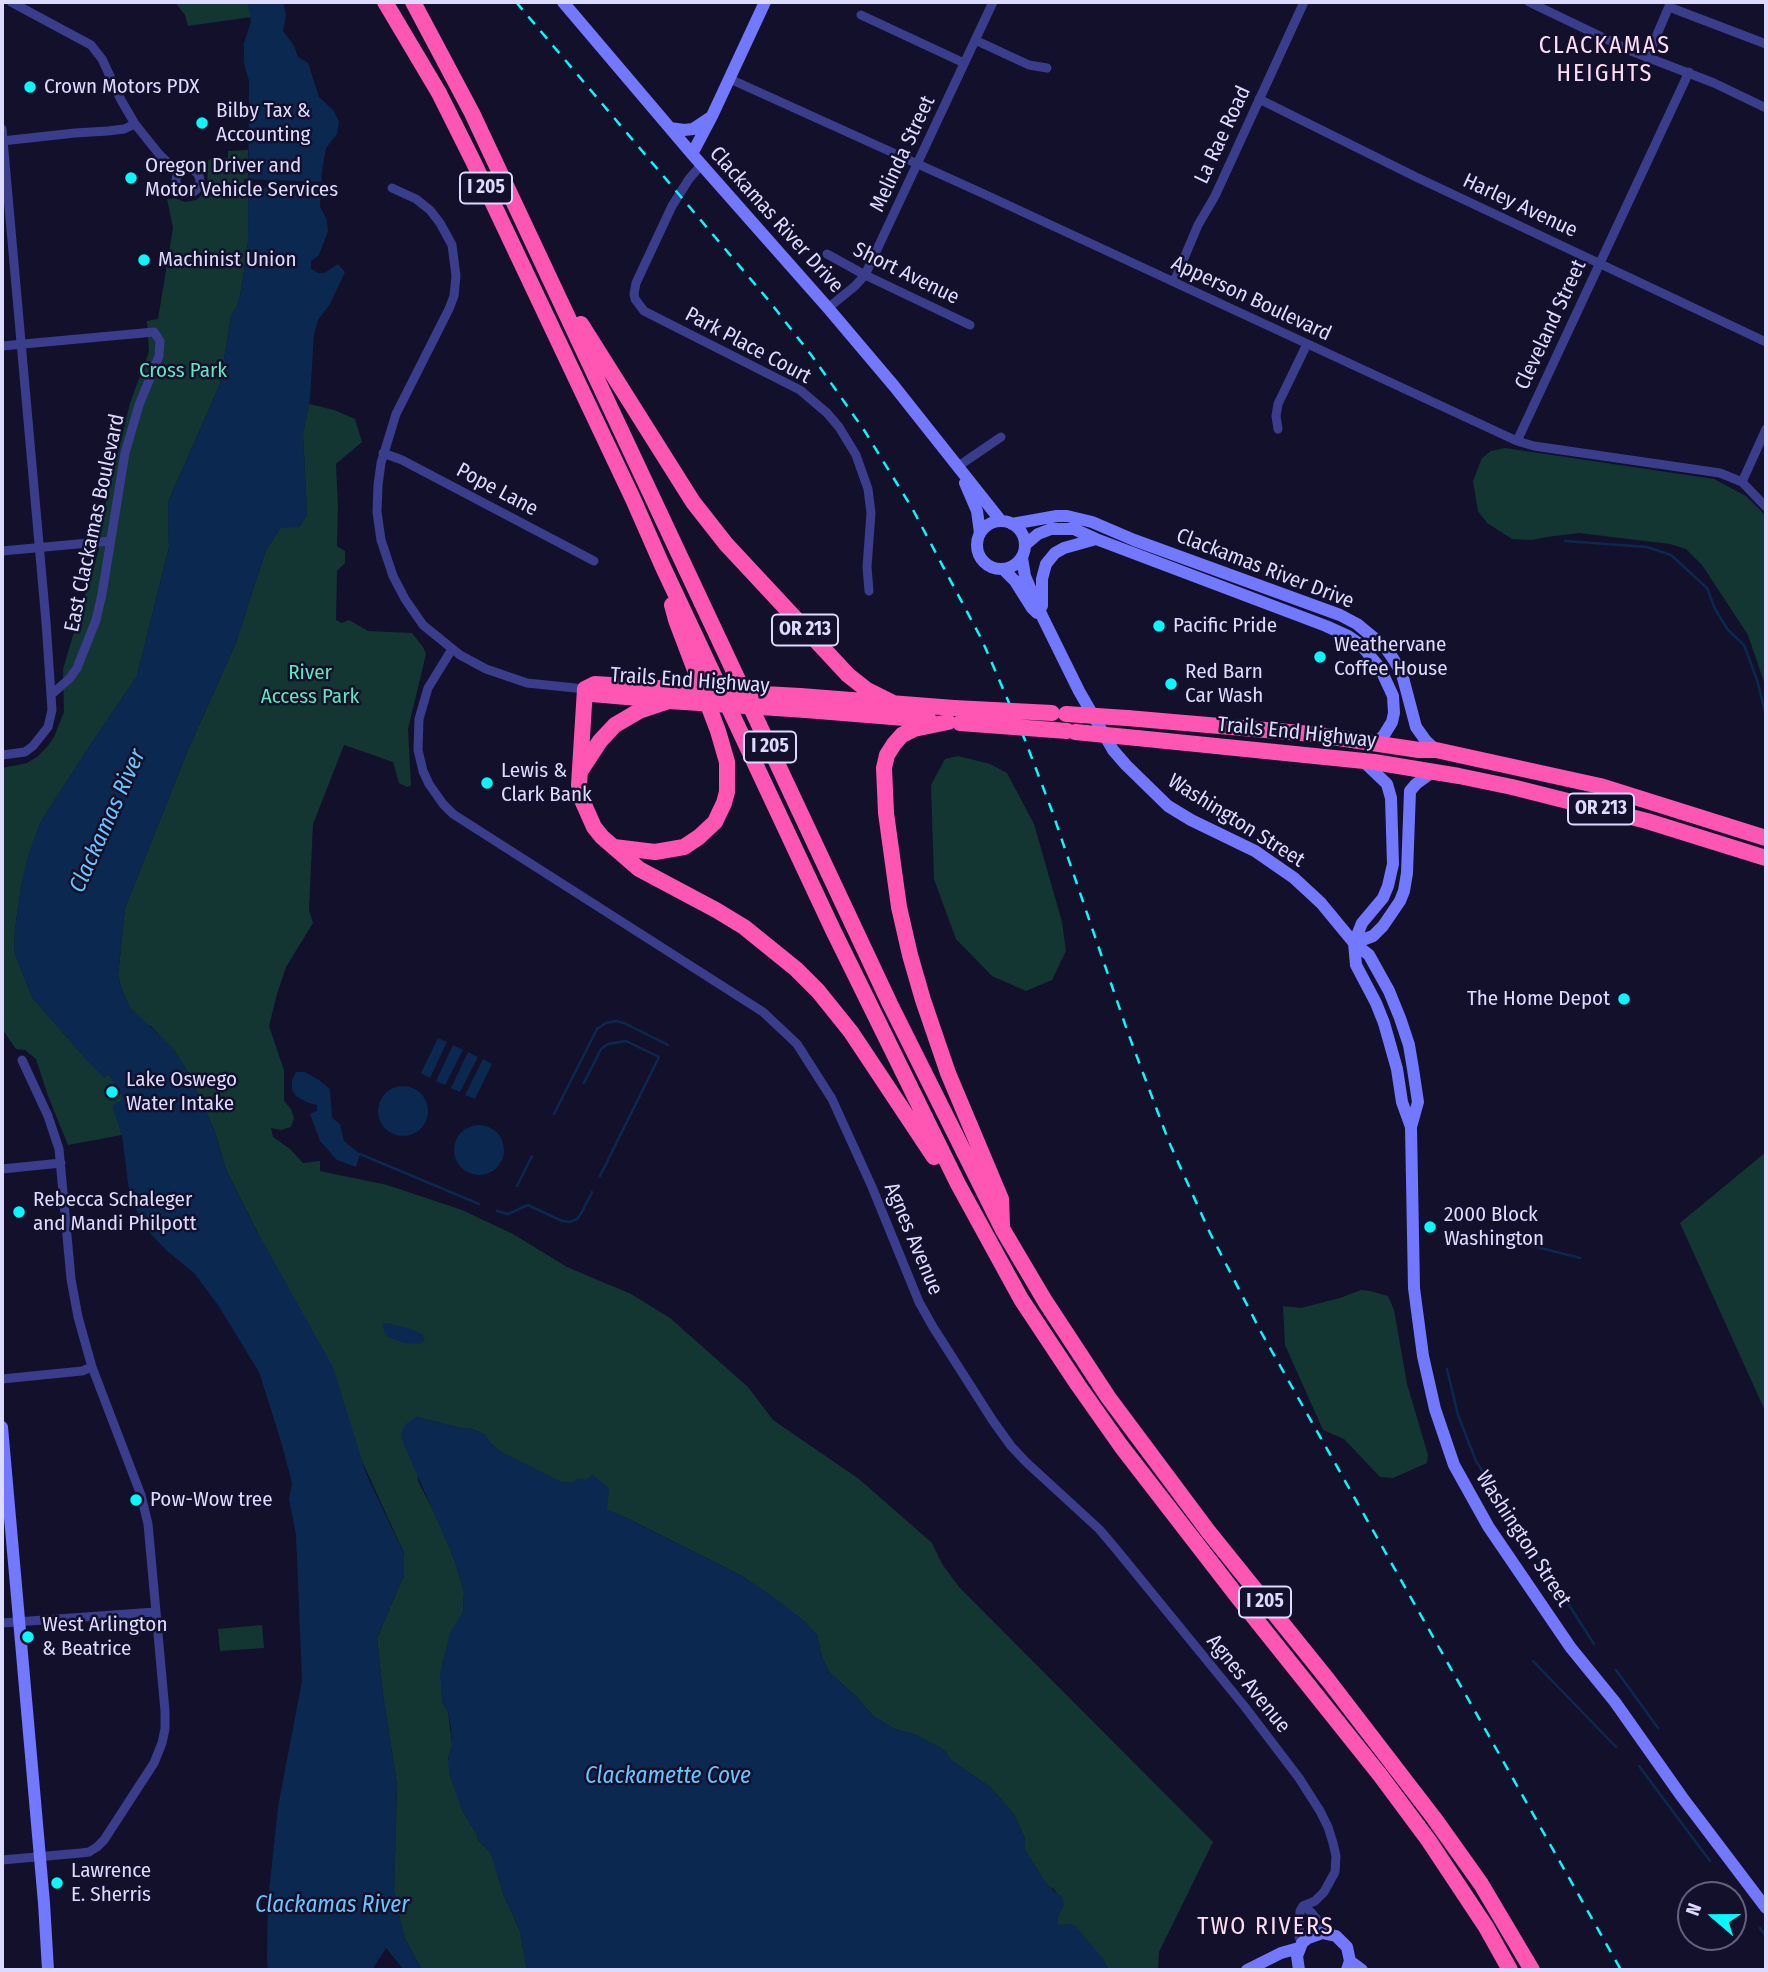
<!DOCTYPE html>
<style>
body{margin:0}
#map{position:relative;width:1768px;height:1972px;overflow:hidden;background:#13102c;font-family:"Fira Sans Condensed",sans-serif}
canvas{display:block}
.frame{position:absolute;inset:0;border:4px solid #dcdbff;pointer-events:none}
.north{position:absolute;left:1677px;top:1881px;width:70px;height:70px;box-sizing:border-box;background:#13102c;border:2px solid #636180;border-radius:50%;rotate:290deg;font-size:19px;font-weight:700;line-height:28px;text-align:center;color:#dcdbff}
.north::after{content:'';display:block;margin:auto;width:24px;height:32px;background:#07f8ff;clip-path:polygon(50% 0,100% 100%,50% 72%,0 100%)}
</style>
<div id="map">
<canvas width="1768" height="1972"></canvas>
<div class="frame"></div>
<div class="north">N</div>
</div>
<script>
const context = document.querySelector('canvas').getContext('2d');
context.lineJoin = 'round';
function fill(path, color) { context.fillStyle = color; context.fill(path, 'evenodd'); }
const shape = rows => new Path2D(rows.map(r => 'M' + r).join(''));
function strokePath(path, color, width, dash) { context.strokeStyle = color; context.lineWidth = width; context.lineCap = dash ? 'butt' : 'round'; context.setLineDash(dash || []); context.stroke(path); }
function drawText(font, color, halo, rows, align = 'center') {
  context.font = font + ' "Fira Sans Condensed",sans-serif'; context.lineWidth = 5; context.setLineDash([]); context.textBaseline = 'middle'; context.strokeStyle = halo; context.fillStyle = color; for (const [text, x, y, turn = 0] of rows) {
    context.save(); context.translate(x, y); context.rotate((+turn || 0) * Math.PI / 180); context.textAlign = isNaN(turn) ? turn : align; if (halo) context.strokeText(text, 0, 0); context.fillText(text, 0, 0); context.restore();
  }
}
fill(shape([
 [175,2,248,2,251,17,188,26,185,15],
 [248,150,248,241,242,285,238,304,231,316,220,384,168,502,169,547,137,676,87,750,40,823,21,886,15,930,14,951,32,997,85,1058,104,1077,109,1074,124,1099,113,1106,122,1135,68,1145,48,1096,36,1059,25,1050,16,1049,2,1029,2,768,27,763,37,757,47,747,54,737,64,712,63,669,99,549,98,535,130,403,149,352,147,321,158,319,173,228,167,199,175,198,185,202,196,200,203,194,207,188,208,161,210,159,228,158,228,151],
 [309,404,334,410,355,419,362,442,336,464,338,506,337,546,345,551,345,563,337,571,336,620,342,623,349,620,368,631,412,633,423,647,426,654,408,729,411,786,407,787,399,783,393,762,344,745,313,824,309,910,313,923,286,967,277,994,269,1026,284,1070,284,1101,291,1109,294,1118,291,1127,281,1130,271,1128,273,1137,290,1149,303,1163,320,1161,320,1171,387,1185,462,1210,513,1234,567,1267,631,1294,670,1318,748,1387,773,1420,859,1479,932,1543,942,1564,959,1587,1213,1842,1159,1952,1158,1970,1108,1970,1103,1959,1071,1924,1058,1926,1057,1919,1064,1904,1055,1890,1046,1884,1025,1850,1025,1839,1014,1814,990,1787,952,1761,944,1750,914,1734,894,1729,872,1715,857,1697,830,1673,822,1658,817,1635,805,1622,744,1577,627,1518,607,1510,586,1480,572,1483,561,1482,501,1452,473,1429,461,1428,416,1417,418,1481,434,1512,455,1561,464,1592,463,1612,448,1644,442,1664,442,1702,448,1711,452,1745,448,1758,462,1810,477,1834,478,1840,490,1852,493,1859,503,1893,520,1931,527,1970,422,1970,404,1937,394,1891,397,1784,383,1695,377,1638,404,1575,404,1553,257,1231,226,1170,215,1132,188,1072,174,1050,151,1026,145,1024,130,1008,122,990,118,975,125,908,187,752,235,645,266,550,281,527,299,527,307,515,303,434],
 [1505,448,1714,479,1746,496,1766,516,1766,688,1748,635,1702,565,1686,549,1670,544,1579,533,1547,537,1532,540,1512,539,1487,523,1478,511,1473,481,1482,458,1491,451],
 [958,756,990,764,1007,773,1034,824,1062,922,1066,951,1052,980,1026,991,992,976,956,939,934,879,931,785,945,759],
 [1766,1152,1766,1413,1680,1223],
 [1361,1290,1370,1291,1388,1296,1394,1310,1407,1384,1428,1455,1427,1463,1393,1478,1380,1477,1344,1439,1323,1430,1285,1345,1283,1306,1301,1308,1340,1298],
 [262,1625,264,1648,220,1651,218,1629]
]), '#133632');
fill(shape([
 [248,2,283,2,286,15,283,31,294,46,298,57,308,63,319,97,334,111,339,122,337,134,326,148,322,171,320,207,327,220,328,231,319,255,311,261,311,269,318,273,324,273,338,264,345,272,330,304,318,320,314,334,310,399,303,434,307,515,299,527,281,528,266,550,235,645,187,752,125,908,118,975,122,990,130,1008,166,1041,174,1050,188,1072,215,1132,226,1170,257,1231,333,1367,366,1473,404,1554,404,1575,377,1638,383,1695,397,1784,394,1891,404,1937,422,1970,404,1970,386,1948,372,1970,268,1970,267,1957,268,1901,278,1807,302,1681,296,1535,289,1499,292,1483,280,1438,259,1372,218,1305,194,1273,167,1251,146,1229,130,1198,122,1135,112,1106,124,1098,109,1075,104,1077,85,1058,32,997,14,951,15,930,21,886,28,855,40,823,87,750,137,676,169,547,168,502,220,384,231,316,238,304,242,285,248,241,249,81,244,63,244,43,251,22],
 [438,1038,447,1042,430,1078,421,1073],
 [453,1045,463,1050,445,1085,436,1081],
 [468,1052,478,1057,460,1092,451,1088],
 [483,1059,492,1064,475,1099,465,1095],
 [296,1072,305,1072,319,1080,330,1089,332,1118,340,1124,344,1141,360,1154,356,1167,337,1160,320,1141,310,1114,317,1111,317,1105,306,1102,296,1096,292,1090,292,1080],
 '378 1111a25 25 0 1 1 50 0a25 25 0 1 1-50 0Z',
 '454 1150a25 25 0 1 1 50 0a25 25 0 1 1-50 0Z',
 [387,1323,411,1329,422,1334,425,1341,420,1344,403,1343,388,1337,384,1331,382,1324],
 [416,1417,461,1428,473,1429,485,1434,492,1445,501,1452,561,1482,572,1483,578,1478,586,1480,592,1474,609,1488,607,1510,627,1518,744,1577,778,1600,805,1622,817,1635,822,1658,830,1673,857,1697,872,1715,894,1729,914,1734,944,1750,952,1761,990,1787,1014,1814,1025,1839,1025,1850,1046,1884,1062,1897,1064,1904,1057,1919,1058,1925,1071,1924,1076,1926,1103,1959,1108,1970,527,1970,520,1931,503,1893,493,1859,490,1852,478,1840,477,1834,462,1810,449,1774,448,1758,452,1745,451,1728,448,1711,442,1702,440,1674,450,1632,463,1612,464,1592,455,1561,401,1438,402,1431,406,1424]
]), '#0b2950');
fill(shape([
 [244,179,325,182,324,190,244,187]
]), '#13102c');
strokePath(shape([
 [1565,541,1647,547,1671,555,1707,588,1715,609,1728,630,1744,645,1757,680,1766,715],
 [584,1083,601,1049,608,1044,626,1041,659,1057,600,1176],
 [554,1114,597,1029,606,1023,616,1021,624,1023,668,1045],
 [360,1154,479,1204],
 [517,1186,532,1156],
 [497,1211,508,1214,528,1205,562,1221,570,1222,577,1219,582,1212,592,1192],
 [1450,1240,1529,1245,1580,1258],
 [1447,1369,1458,1415,1476,1461,1499,1497],
 [1517,1524,1594,1644],
 [1533,1661,1616,1747],
 [1616,1670,1658,1728],
 [1639,1766,1710,1861],
 [1727,1884,1741,1902],
 [1760,1928,1766,1936]
]), '#0b2950', 2.5);
strokePath(shape([
 [11,2,91,45,102,59,121,100,135,124,159,154,179,174],
 [1529,2,1631,51,1714,83,1766,108],
 [1669,7,1766,44],
 [861,15,964,63],
 [975,40,1029,65,1047,68],
 [1647,58,1670,4],
 [730,79,984,194,1517,441,1534,446,1720,473,1742,482,1766,507],
 [1259,99,1416,177,1766,342],
 [2,129,46,622,52,710,48,727,33,746,25,752,2,755],
 [2,141,75,133,108,131,124,129,135,124],
 [701,165,689,179,672,206,636,283,634,294,635,299,644,311,800,390,827,413,839,427,856,455,868,489,871,513,867,567,869,591],
 '176 181a12 12 0 1 1 24 0a12 12 0 1 1-24 0Z',
 [392,188,416,199,430,210,440,223,452,245,456,276,454,296,449,309,396,414,381,463,378,485,377,512,381,540,393,576,405,599,423,625,460,655,486,669,527,683,585,689],
 [827,254,865,275,970,325],
 [1174,282,1198,225,1215,196,1304,2],
 [828,308,855,286,865,275,993,2],
 [2,346,154,332,160,341,159,356,139,405,125,453,102,594,96,620,77,668,70,678,52,694],
 [1278,429,1276,416,1278,404,1307,344],
 [1517,441,1689,72],
 [383,453,402,460,594,561],
 [957,467,1001,437],
 [1742,482,1766,429],
 [2,551,110,541],
 [452,649,428,688,419,719,418,750,423,771,429,784,443,804,453,814,763,1012,797,1044,832,1099,872,1187,919,1302,933,1327,993,1421,1011,1446,1026,1462,1099,1529,1116,1549,1245,1707,1299,1778,1320,1811,1328,1827,1333,1843,1336,1856,1335,1872,1324,1892,1315,1901,1303,1906,1300,1911,1299,1937,1302,1943],
 [2,1169,61,1163],
 [2,1379,82,1371,92,1367],
 [2,1623,155,1612],
 [2,1860,81,1853,89,1852,97,1847,104,1840,154,1763,162,1743,165,1729,165,1711,148,1524,141,1495,92,1367,78,1317,71,1279,59,1149,48,1116,22,1060],
 [1303,1906,1311,1912,1329,1934]
]), '#3a3d8c', 9);
strokePath(shape([
 [563,2,692,154,828,308,894,386,1001,521],
 [670,128,684,130,693,129,711,117],
 [692,154,712,116,765,2],
 [965,483,977,511,980,533],
 '977 545a24 24 0 1 1 48 0a24 24 0 1 1-48 0Z',
 [1012,524,1057,516,1067,516,1092,522,1134,540,1340,615,1357,624,1385,647,1394,660,1402,674,1416,727,1426,741,1436,750],
 [1025,545,1038,534,1051,529,1074,529,1096,539,1326,626,1348,636,1361,645,1380,668,1393,696,1394,713,1392,722,1384,735,1376,743],
 [1022,558,1025,576,1043,618,1079,691,1113,750,1126,765,1168,806,1191,820,1255,851,1294,878,1321,903,1354,943,1369,955,1389,991,1400,1018,1409,1045,1413,1069,1418,1102,1411,1127,1414,1288,1423,1356,1435,1409,1454,1465,1488,1526,1571,1648,1615,1702,1682,1797,1766,1908],
 [1004,570,1015,581,1032,608,1037,613],
 [1042,606,1042,579,1046,564,1055,553,1064,548,1096,539],
 [1364,762,1387,784,1391,798,1393,864,1388,886,1383,898,1362,923,1354,943,1356,965,1376,1003,1384,1023,1397,1069,1402,1102,1411,1127],
 [1354,943,1373,936,1383,926,1400,901,1404,891,1407,873,1410,791,1416,784,1434,771],
 [2,1427,44,1903,48,1970],
 [1350,1961,1362,1970],
 [1247,1970,1281,1953,1299,1948],
 [1299,1970,1297,1956,1302,1943,1308,1938,1322,1933,1336,1936,1347,1947,1350,1961,1347,1970]
]), '#7278ff', 12);
strokePath(shape([
 [385,2,439,93,473,161,633,499,662,565,833,930,958,1184,1021,1299,1078,1385,1121,1446,1237,1596,1380,1775,1429,1841,1486,1927,1510,1970],
 [413,2,472,113,890,1004,1003,1230,1045,1301,1108,1397,1208,1531,1328,1680,1434,1818,1481,1884,1532,1970],
 [581,324,693,502,726,544,848,675,867,690,895,704],
 [585,689,579,785,582,800,594,827,602,837,639,869,716,910,744,927,796,969,818,991,851,1032,934,1157],
 [585,689,595,684,691,690],
 [585,689,592,694,661,700],
 [800,696,954,708],
 [806,710,929,720],
 [1127,718,1312,734,1419,750,1436,750,1600,786,1766,838],
 [948,722,914,729,902,735,894,744,887,755,884,768,886,813,899,907,910,955,923,1000,948,1073,1001,1199,1002,1225],
 [1137,738,1374,762,1459,776,1512,787,1647,821,1766,858],
 [581,770,600,741,615,725,639,711,669,701],
 [614,847,655,852,684,847,699,837,715,822,724,803,727,792,727,762,718,731,676,620,672,605]
]), '#ff56b3', 16);
strokePath(shape([
 [516,2,770,302,812,356,864,430,912,508,982,640,1025,740,1052,811,1128,1033,1169,1142,1210,1233,1261,1332,1621,1970]
]), '#07f8ff', 2.5, [10, 9]);
strokePath(shape([
 [691,690,800,696],
 [669,701,806,710],
 [954,708,1052,713],
 [1066,714,1127,718],
 [960,723,1067,731],
 [1075,732,1137,738]
]), '#ff56b3', 16);
for (const [x, y, r, color] of [
 [30,87,7,"#07f8ff"],
 [202,123,7,"#07f8ff"],
 [131,178,7,"#07f8ff"],
 [144,260,7,"#07f8ff"],
 [1159,626,7,"#07f8ff"],
 [1320,657,7,"#07f8ff"],
 [1171,684,7,"#07f8ff"],
 [487,783,7,"#07f8ff"],
 [1624,999,7,"#07f8ff"],
 [112,1092,7,"#07f8ff"],
 [19,1212,7,"#07f8ff"],
 [1430,1227,7,"#07f8ff"],
 [136,1500,7,"#07f8ff"],
 [28,1637,7,"#07f8ff"],
 [57,1883,7,"#07f8ff"]
]) { const dot = new Path2D(); dot.arc(x, y, r, 0, 2 * Math.PI); context.fillStyle = color; context.fill(dot); strokePath(dot, '#13102c', 2.5); }
for (const [x, y, w] of [
 [486,188,52],
 [805,630,66],
 [770,747,52],
 [1601,809,66],
 [1265,1602,52]
]) { const box = new Path2D(); box.roundRect(x - w / 2, y - 15.5, w, 31, 5); context.fillStyle = '#13102c'; context.fill(box); strokePath(box, '#dcdbff', 2); }
drawText('bold 19px', '#dcdbff', null, [
 ["I 205",486,188],
 ["OR 213",805,630],
 ["I 205",770,747],
 ["OR 213",1601,809],
 ["I 205",1265,1602]
]);
drawText('21px', '#dcdbff', '#13102c', [
 ["Crown Motors PDX",44,87],
 ["Bilby Tax &",216,111],
 ["Accounting",216,135],
 ["Oregon Driver and",145,166],
 ["Motor Vehicle Services",145,190],
 ["Machinist Union",158,260],
 ["Pacific Pride",1173,626],
 ["Weathervane",1334,645],
 ["Coffee House",1334,669],
 ["Red Barn",1185,672],
 ["Car Wash",1185,696],
 ["Lewis &",501,771],
 ["Clark Bank",501,795],
 ["The Home Depot",1610,999,"right"],
 ["Lake Oswego",126,1080],
 ["Water Intake",126,1104],
 ["Rebecca Schaleger",33,1200],
 ["and Mandi Philpott",33,1224],
 ["2000 Block",1444,1215],
 ["Washington",1444,1239],
 ["Pow-Wow tree",150,1500],
 ["West Arlington",42,1625],
 ["& Beatrice",42,1649],
 ["Lawrence",71,1871],
 ["E. Sherris",71,1895]
], 'left');
drawText('21px', '#dcdbff', '#13102c', [
 ["La Rae Road",1223,135,-65],
 ["Melinda Street",903,154,-65],
 ["Harley Avenue",1520,206,25],
 ["Clackamas River Drive",776,220,48],
 ["Short Avenue",906,274,26],
 ["Apperson Boulevard",1251,299,25],
 ["Cleveland Street",1551,325,-65],
 ["Park Place Court",748,346,28],
 ["Pope Lane",497,490,28],
 ["East Clackamas Boulevard",95,523,-78],
 ["Clackamas River Drive",1265,569,21],
 ["Trails End Highway",690,681,4],
 ["Trails End Highway",1297,733,6],
 ["Washington Street",1236,821,32],
 ["Agnes Avenue",913,1239,67],
 ["Washington Street",1523,1539,57],
 ["Agnes Avenue",1248,1684,51]
]);
drawText('21px', '#61e5ba', '#13102c', [
 ["Cross Park",183,371],
 ["River",310,673],
 ["Access Park",310,697]
]);
drawText('italic 23px', '#69c4ff', '#13102c', [
 ["Clackamas River",108,821,-66],
 ["Clackamette Cove",668,1777],
 ["Clackamas River",332,1906]
]);
context.letterSpacing = '2px';
drawText('24px', '#ffddf5', '#13102c', [
 ["CLACKAMAS",1605,46],
 ["HEIGHTS",1605,74],
 ["TWO RIVERS",1266,1927]
]);
context.letterSpacing = '0px';
</script>
